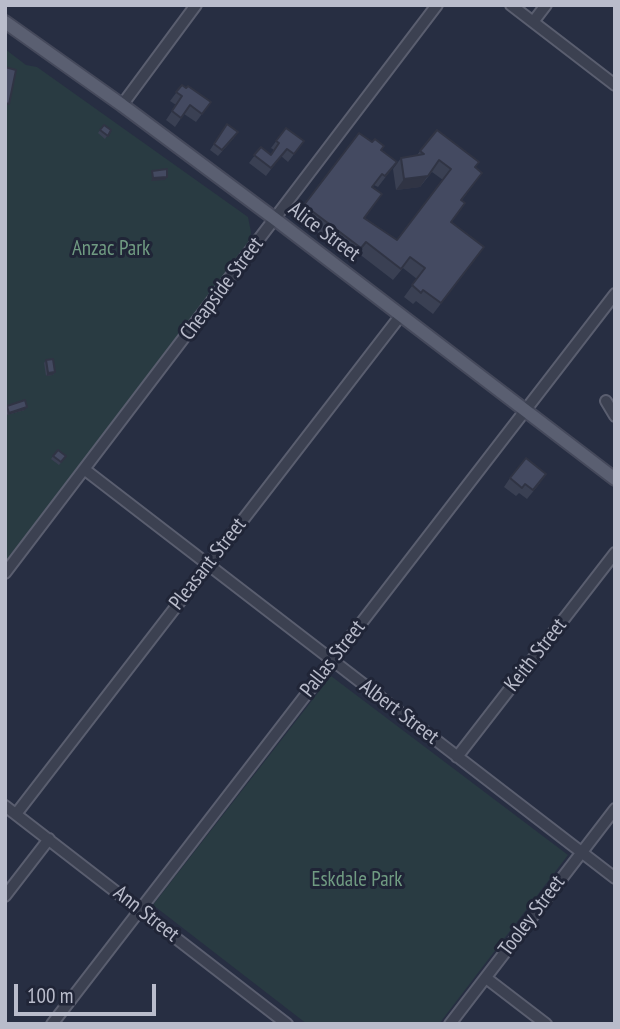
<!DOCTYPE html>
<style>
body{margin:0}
#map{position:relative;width:620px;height:1029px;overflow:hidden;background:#272e42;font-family:"PT Sans Narrow",sans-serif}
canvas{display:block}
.frame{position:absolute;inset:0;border:7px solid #b9bccb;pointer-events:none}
.scale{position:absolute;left:14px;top:984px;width:142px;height:32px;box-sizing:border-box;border:4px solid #b9bccb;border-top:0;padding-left:9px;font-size:21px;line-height:24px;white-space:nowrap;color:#b9bccb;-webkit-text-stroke:5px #202537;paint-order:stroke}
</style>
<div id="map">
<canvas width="620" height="1029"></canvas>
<div class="frame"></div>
<div class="scale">100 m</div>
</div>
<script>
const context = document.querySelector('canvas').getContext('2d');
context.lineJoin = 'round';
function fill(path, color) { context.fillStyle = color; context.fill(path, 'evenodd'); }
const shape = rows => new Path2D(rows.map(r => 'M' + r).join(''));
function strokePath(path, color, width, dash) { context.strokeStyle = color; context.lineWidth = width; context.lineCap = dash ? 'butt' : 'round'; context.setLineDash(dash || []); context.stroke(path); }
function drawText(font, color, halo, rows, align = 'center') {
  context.font = font + ' "PT Sans Narrow",sans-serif'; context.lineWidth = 6; context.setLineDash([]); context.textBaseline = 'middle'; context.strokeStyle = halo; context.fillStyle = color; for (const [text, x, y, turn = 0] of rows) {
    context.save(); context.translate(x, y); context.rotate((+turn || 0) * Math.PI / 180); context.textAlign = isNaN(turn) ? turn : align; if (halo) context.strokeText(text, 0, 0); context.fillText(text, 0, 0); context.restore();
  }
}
fill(shape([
 [5,49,26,65,37,67,248,217,251,232,250,241,5,563],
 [331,676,568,855,439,1024,307,1024,153,905]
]), '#293b42');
const minor = shape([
 [511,5,615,85],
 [533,22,546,5],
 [122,105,196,5],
 [606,401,615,416],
 [84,469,615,878],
 [5,573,437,5],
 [457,757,615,553],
 [5,806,287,1024],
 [16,814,401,315],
 [5,896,49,839],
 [486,978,546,1024],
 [52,1024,615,294],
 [450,1024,615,809]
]);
const major = shape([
 [5,22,122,105,275,219,615,479]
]);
strokePath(minor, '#5a5e6f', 14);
strokePath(major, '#45495b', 16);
strokePath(minor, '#3c4151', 10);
strokePath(major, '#5a5f71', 12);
fill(shape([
 [182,85,211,102,196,122,184,114,175,127,166,120,176,105,170,101],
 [227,124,234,138,218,156,210,150],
 [104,125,111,130,105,139,98,133],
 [286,128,304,141,288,162,281,156,266,176,249,163,261,147,271,155,274,150,271,148],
 [437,130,482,173,462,200,452,222,476,258,433,314,416,301,413,304,404,297,417,279,403,268,393,280,358,253,353,259,296,216,304,205,372,142,397,162,378,187,374,185,373,187,374,205,365,218,397,240,443,180,432,172,420,187,396,190,393,169,401,158,417,155],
 [46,360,55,372,53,375,46,376,44,363],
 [7,406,25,410,7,415,5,409],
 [58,450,64,459,59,465,51,459],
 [510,478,540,483,527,499,519,493,516,496,504,487]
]), '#3a4053');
fill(shape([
 [439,160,420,187,396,190,404,179],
 [167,177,165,180,151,181,153,178],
 [55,372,53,375,46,376,48,373],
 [27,407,25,410,7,415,9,413]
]), '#303444');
const building = shape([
 [5,67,16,70,9,104,5,103,5,67],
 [182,85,186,88,188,86,211,102,202,114,190,105,181,118,172,111,182,96,176,92,182,85],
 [227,124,238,132,222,150,214,144,227,124],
 [104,125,111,130,108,136,100,130,104,125],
 [286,128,304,141,294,154,287,149,271,168,254,155,261,147,271,155,279,143,276,141,286,128],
 [437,130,479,162,475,167,482,173,461,200,465,203,451,222,484,247,441,303,423,290,421,293,412,285,425,268,410,257,401,269,366,242,361,248,304,205,359,133,372,142,375,139,384,146,381,150,397,162,385,176,382,174,372,187,382,194,364,218,397,240,451,169,439,160,428,176,404,179,401,158,424,154,420,151,437,130],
 [167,169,167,177,153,178,152,171,167,169],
 [53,359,55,372,48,373,46,360,53,359],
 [25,400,27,407,9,413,7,406,25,400],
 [58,450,66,456,61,462,53,456,58,450],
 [526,458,546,474,533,490,525,484,522,488,510,478,526,458]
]);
fill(building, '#444a61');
strokePath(building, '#303444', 2);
drawText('21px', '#b9bccb', '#202537', [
 ["Alice Street",324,232,37],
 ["Cheapside Street",222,289,-53],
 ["Pleasant Street",208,564,-52],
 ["Keith Street",536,655,-52],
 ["Pallas Street",333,659,-52],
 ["Albert Street",399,712,37],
 ["Ann Street",146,914,38],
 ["Tooley Street",532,916,-53]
]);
drawText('21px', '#709b82', '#202537', [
 ["Anzac Park",111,249],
 ["Eskdale Park",357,880]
]);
</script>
